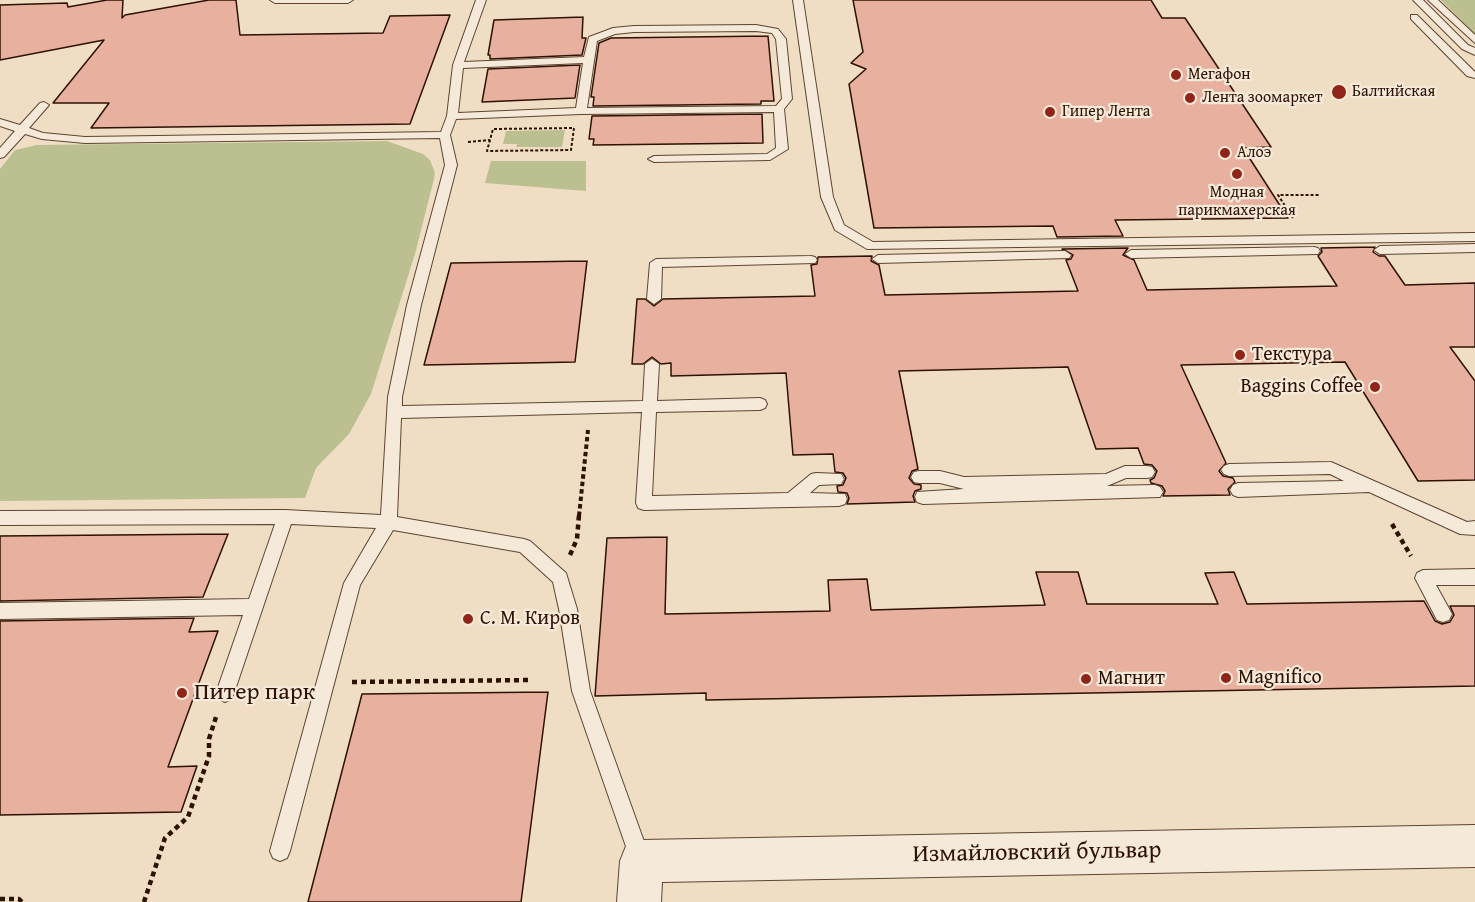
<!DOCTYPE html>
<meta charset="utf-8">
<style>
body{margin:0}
canvas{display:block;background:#efdec4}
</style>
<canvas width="1475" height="902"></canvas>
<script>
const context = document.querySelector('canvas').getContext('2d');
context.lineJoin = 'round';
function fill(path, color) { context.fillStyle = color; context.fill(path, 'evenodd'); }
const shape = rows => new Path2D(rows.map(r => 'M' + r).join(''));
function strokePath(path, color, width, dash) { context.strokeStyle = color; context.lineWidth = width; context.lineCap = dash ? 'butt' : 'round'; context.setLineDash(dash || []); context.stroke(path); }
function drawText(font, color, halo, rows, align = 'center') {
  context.font = font + ' "Gentium Book Plus",serif'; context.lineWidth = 4.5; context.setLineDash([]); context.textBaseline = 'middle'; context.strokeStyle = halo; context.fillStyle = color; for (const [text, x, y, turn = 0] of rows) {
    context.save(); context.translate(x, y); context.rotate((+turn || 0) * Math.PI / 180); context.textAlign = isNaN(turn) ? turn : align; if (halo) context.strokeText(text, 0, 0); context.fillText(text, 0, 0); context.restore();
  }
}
fill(shape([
 [1441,0,1475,0,1475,34],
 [565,130,562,147,516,147,517,144,503,144,506,131],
 [387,141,423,154,430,160,435,173,434,179,415,254,371,394,349,434,316,468,305,498,0,501,0,169,15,150,37,145],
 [491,161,586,161,586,191,485,183]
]), '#bcc091');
const building = shape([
 [107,0,123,0,122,18,125,15,209,0,236,0,240,35,383,33,390,16,450,15,410,124,91,128,109,103,53,103,104,40,0,60,0,5,67,3,68,7,107,0],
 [853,0,1151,0,1162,18,1185,18,1271,147,1243,148,1288,218,1115,220,1123,236,1057,237,1053,226,874,228,849,84,866,69,851,63,863,52,853,0],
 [583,17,582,38,586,38,582,55,490,59,490,55,488,55,494,20,583,17],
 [768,36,774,101,761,101,761,104,593,106,594,97,591,97,599,43,611,38,768,36],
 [580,65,575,98,482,102,488,69,580,65],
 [762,114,763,143,593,145,594,139,589,139,592,116,762,114],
 [1375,247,1373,252,1379,256,1385,256,1405,285,1475,283,1475,347,1450,347,1475,381,1475,480,1418,481,1345,362,1181,365,1226,463,1219,471,1223,476,1233,478,1235,482,1228,489,1230,495,1163,496,1165,491,1162,486,1151,483,1150,480,1154,478,1157,471,1152,465,1144,464,1138,448,1096,449,1068,367,899,371,918,469,912,471,909,478,914,484,921,485,921,489,915,491,913,496,915,502,847,504,849,498,847,493,838,492,837,486,843,485,846,478,843,473,835,472,833,454,793,455,786,373,671,376,671,363,661,364,652,357,643,364,632,364,637,299,645,299,654,306,663,299,815,296,811,265,817,264,818,257,872,256,871,261,879,265,885,295,1078,291,1066,260,1071,259,1073,255,1062,249,1128,248,1123,255,1134,260,1147,290,1337,286,1318,256,1322,252,1321,248,1375,247],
 [587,261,575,362,424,365,451,263,587,261],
 [228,534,203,597,0,601,0,536,228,534],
 [667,537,665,614,830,611,828,580,867,579,871,610,1045,605,1036,572,1078,572,1087,604,1218,604,1205,573,1234,572,1247,604,1424,601,1435,621,1442,624,1450,622,1454,615,1450,606,1475,606,1475,686,706,700,706,693,595,696,607,538,667,537],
 [194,618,189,632,218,631,168,767,197,766,181,812,0,815,0,621,194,618],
 [548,692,521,902,308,902,362,694,548,692]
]);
fill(building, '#e8b19f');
strokePath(building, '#2e1100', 1.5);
const lane = shape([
 [270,0,353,0,348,3,275,3,270,0],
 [476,0,486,0,464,62,584,57,589,37,613,28,634,26,756,25,778,29,786,39,792,99,784,109,788,149,770,160,654,162,648,159,654,156,767,154,776,148,774,112,581,114,456,119,450,135,457,165,421,305,402,397,402,406,643,401,645,364,652,359,659,364,657,401,760,398,765,400,767,404,765,408,760,410,656,412,652,496,788,493,811,474,816,473,841,474,844,479,841,484,819,485,810,493,845,494,847,499,845,504,839,506,644,510,638,508,636,503,642,412,401,418,397,517,524,539,530,541,566,573,577,609,590,691,651,861,648,868,641,871,634,868,631,861,572,691,559,609,553,582,520,552,393,530,360,585,290,851,287,858,280,861,273,858,270,851,344,583,376,528,291,524,234,693,231,699,225,702,219,699,216,693,243,615,0,619,0,603,249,599,275,524,0,525,0,511,285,510,381,515,388,397,407,305,445,165,440,138,85,143,42,139,25,134,4,157,0,158,0,148,15,131,0,126,0,119,20,125,40,103,44,102,49,105,29,128,43,133,85,137,441,132,447,116,453,65,476,0],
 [756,31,772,33,776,39,782,99,776,106,587,108,597,41,615,34,634,32,756,31],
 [583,63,576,108,458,113,463,68,583,63],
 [793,0,803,0,833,197,844,225,873,242,1475,233,1475,241,867,249,835,230,821,197,793,0],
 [1413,0,1423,0,1468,45,1475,48,1475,55,1462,49,1413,0],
 [1428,0,1438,0,1475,35,1475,43,1428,0],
 [1411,15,1417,15,1475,72,1475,78,1467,76,1411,19,1411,15],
 [1475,244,1475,252,1380,254,1374,250,1380,246,1475,244],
 [1314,247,1318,248,1320,251,1318,254,1131,258,1125,254,1131,250,1314,247],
 [1065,251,1071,255,1069,258,878,263,872,259,878,255,1065,251],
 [811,256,815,257,817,260,815,263,662,267,661,299,654,304,647,299,650,263,656,259,811,256],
 [1331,462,1467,522,1475,521,1475,535,1460,534,1369,492,1238,497,1233,495,1230,490,1233,485,1238,483,1344,481,1330,474,1229,476,1224,474,1221,470,1224,466,1229,464,1331,462],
 [1125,466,1147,466,1152,467,1155,472,1152,477,1147,478,1126,478,1107,486,1155,485,1160,487,1163,492,1160,497,923,504,917,502,915,497,917,492,964,489,940,483,919,483,914,482,911,477,914,472,919,471,940,471,964,477,1106,474,1125,466],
 [1475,569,1475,585,1436,585,1452,614,1449,620,1443,622,1437,620,1415,578,1417,573,1423,570,1475,569]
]);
const street = shape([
 [1475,825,1475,867,662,882,661,902,617,902,620,861,626,846,641,840,1475,825]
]);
strokePath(lane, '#5e4431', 2);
strokePath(street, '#5e4431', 2);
strokePath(shape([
 [574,128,571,150,487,151,493,129,574,128],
 [468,142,490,140],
 [1293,218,1278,195,1320,195]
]), '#2e1100', 2, [3, 2]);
strokePath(shape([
 [579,516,588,430]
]), '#2e1100', 4, [4.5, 3]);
strokePath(shape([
 [1392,524,1411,556],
 [570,555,577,539,579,515],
 [352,682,532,680],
 [0,899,19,899,22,902],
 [144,902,165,838,188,817,209,756,209,739,216,717]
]), '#2e1100', 4.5, [5, 4]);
fill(lane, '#f5ead9');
fill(street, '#f5ead9');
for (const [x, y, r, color] of [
 [1176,75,6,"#8f2418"],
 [1339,92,8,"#8f2418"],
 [1190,98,6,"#8f2418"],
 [1050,112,6,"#8f2418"],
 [1225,153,6,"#8f2418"],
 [1237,174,6,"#8f2418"],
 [1240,355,6,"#8f2418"],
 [1375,387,6,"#8f2418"],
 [468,619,6,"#8f2418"],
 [1226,678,6,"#8f2418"],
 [1086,679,6,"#8f2418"],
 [182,693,6,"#8f2418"]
]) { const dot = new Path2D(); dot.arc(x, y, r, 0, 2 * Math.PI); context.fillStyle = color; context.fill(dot); strokePath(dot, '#f5ead9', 2); }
drawText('16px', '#2e1100', '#f5ead9', [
 ["Мегафон",1188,75],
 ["Балтийская",1352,92],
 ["Лента зоомаркет",1202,98],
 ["Гипер Лента",1062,112],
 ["Алоэ",1237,153],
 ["Модная",1237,193,"center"],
 ["парикмахерская",1237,211,"center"]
], 'left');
drawText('20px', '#2e1100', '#f5ead9', [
 ["Текстура",1252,355],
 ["Baggins Coffee",1363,387,"right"],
 ["С. М. Киров",480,619],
 ["Magnifico",1238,678],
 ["Магнит",1098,679]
], 'left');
drawText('24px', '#2e1100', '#f5ead9', [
 ["Питер парк",194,693]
], 'left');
drawText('24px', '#2e1100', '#f5ead9', [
 ["Измайловский бульвар",1037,853,-1]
]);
</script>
